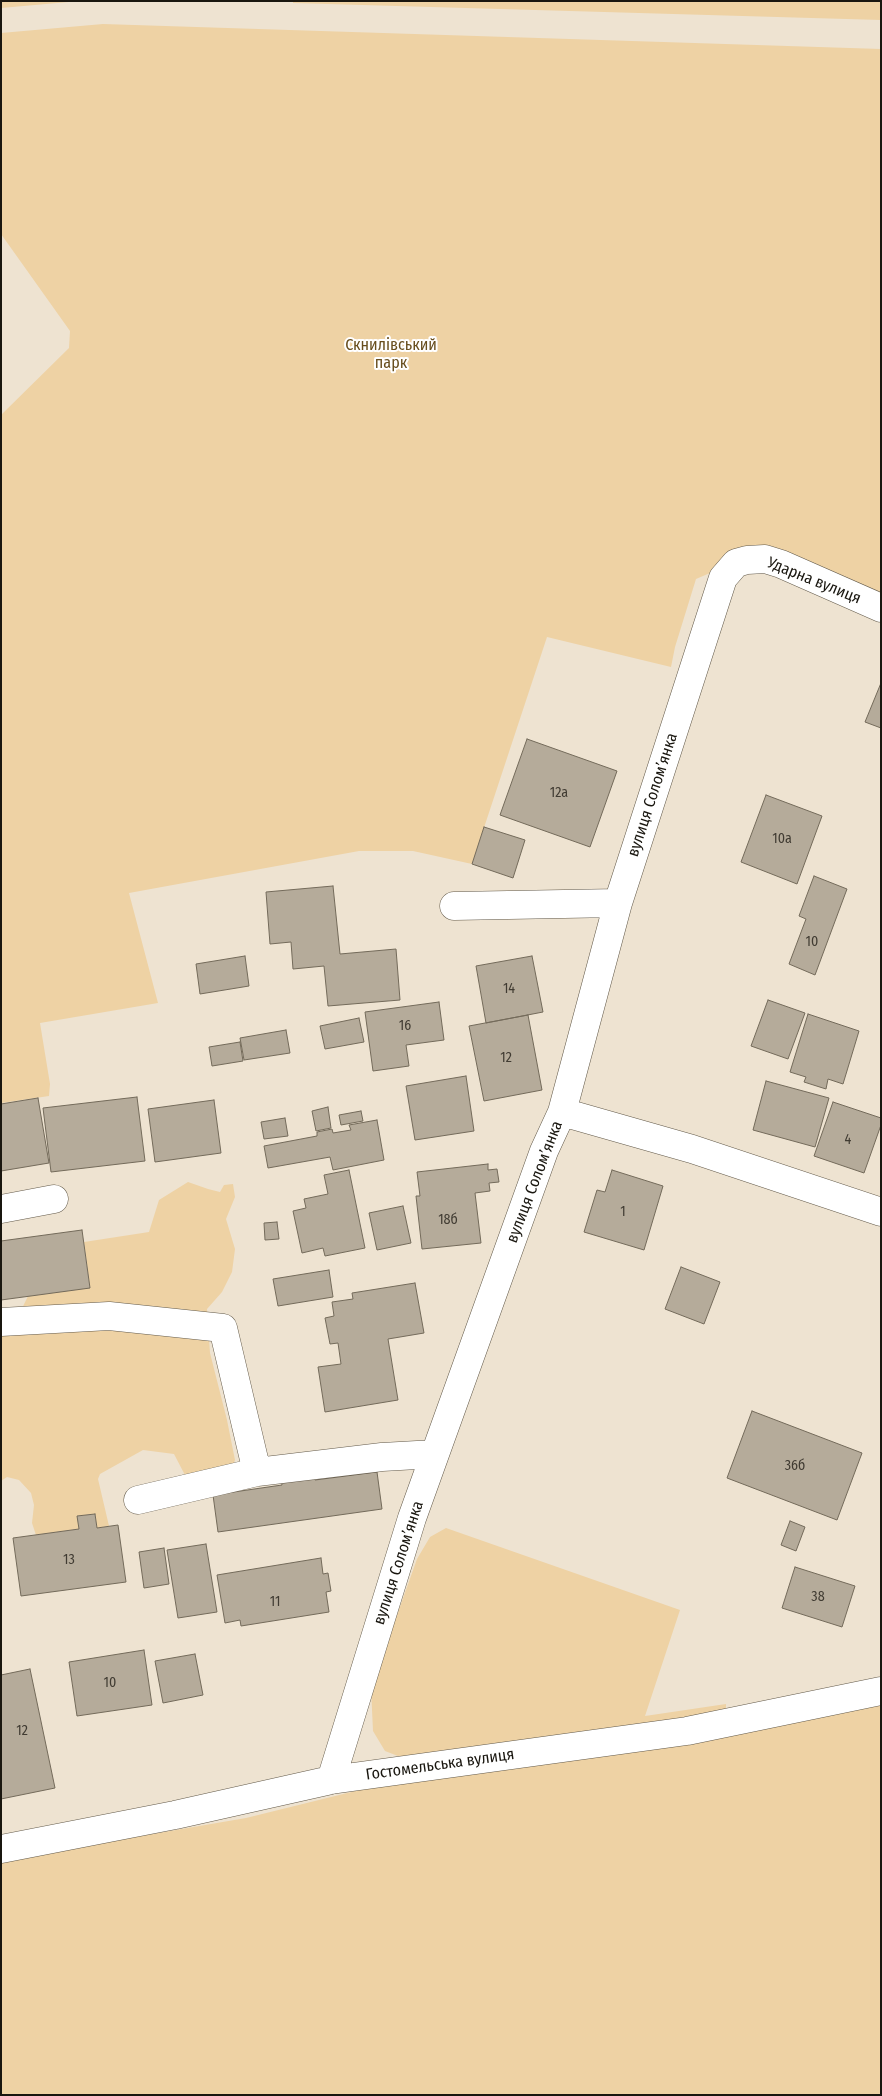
<!DOCTYPE html>
<meta charset="utf-8">
<style>
body{margin:0}
#map{position:relative;width:882px;height:2096px;overflow:hidden;background:#eee3d1;font-family:"Fira Sans Condensed",sans-serif}
canvas{display:block}
.frame{position:absolute;inset:0;border:2px solid #19160f;pointer-events:none}
</style>
<div id="map">
<canvas width="882" height="2096"></canvas>
<div class="frame"></div>
</div>
<script>
const context = document.querySelector('canvas').getContext('2d');
context.lineJoin = 'round';
function fill(path, color) { context.fillStyle = color; context.fill(path, 'evenodd'); }
const shape = rows => new Path2D(rows.map(r => 'M' + r).join(''));
function strokePath(path, color, width, dash) { context.strokeStyle = color; context.lineWidth = width; context.lineCap = dash ? 'butt' : 'round'; context.setLineDash(dash || []); context.stroke(path); }
function drawText(font, color, halo, rows, align = 'center') {
  context.font = font + ' "Fira Sans Condensed",sans-serif'; context.lineWidth = 4; context.setLineDash([]); context.textBaseline = 'middle'; context.strokeStyle = halo; context.fillStyle = color; for (const [text, x, y, turn = 0] of rows) {
    context.save(); context.translate(x, y); context.rotate((+turn || 0) * Math.PI / 180); context.textAlign = isNaN(turn) ? turn : align; if (halo) context.strokeText(text, 0, 0); context.fillText(text, 0, 0); context.restore();
  }
}
fill(shape([
 [1,1,80,1,1,8],
 [293,1,881,1,881,20,293,3],
 [103,24,881,49,881,596,802,562,710,573,696,579,675,647,671,667,547,637,472,864,413,851,359,851,129,893,158,1003,40,1023,50,1084,49,1096,1,1103,1,415,69,348,70,331,1,234,1,33],
 [188,1182,208,1189,220,1192,224,1185,233,1184,235,1197,226,1219,235,1249,232,1272,222,1292,207,1309,210,1353,227,1420,235,1460,232,1468,186,1477,174,1454,143,1450,100,1474,98,1479,109,1526,97,1528,95,1514,78,1516,79,1529,36,1535,32,1523,34,1505,31,1493,19,1480,7,1477,1,1481,1,1327,13,1327,28,1296,90,1287,84,1242,149,1232,159,1200],
 [446,1528,680,1610,645,1716,726,1704,726,1713,411,1761,385,1751,373,1731,371,1688,417,1559,430,1537],
 [881,1700,881,2095,1,2095,1,1860,246,1818,404,1779]
]), '#eed2a4');
const building = shape([
 [881,683,881,728,865,722,881,683],
 [527,739,617,771,590,847,500,815,527,739],
 [766,795,822,816,797,884,741,862,766,795],
 [484,827,525,840,513,878,472,864,484,827],
 [814,876,847,889,815,975,789,964,806,919,799,916,814,876],
 [333,886,340,954,396,949,400,1000,328,1006,324,966,293,969,291,942,270,944,266,892,333,886],
 [245,956,249,986,200,994,196,964,245,956],
 [532,956,543,1012,486,1023,476,966,532,956],
 [768,1000,805,1013,788,1059,751,1046,768,1000],
 [439,1002,444,1040,406,1045,409,1066,373,1071,365,1012,439,1002],
 [808,1014,859,1031,843,1084,828,1079,826,1089,804,1082,806,1077,790,1072,808,1014],
 [528,1015,542,1090,484,1101,469,1026,528,1015],
 [359,1018,364,1042,325,1049,320,1026,359,1018],
 [286,1030,290,1053,244,1060,240,1038,286,1030],
 [240,1042,243,1061,212,1066,209,1047,240,1042],
 [466,1076,474,1131,415,1140,406,1086,466,1076],
 [766,1081,829,1098,815,1147,753,1130,766,1081],
 [137,1097,145,1161,51,1172,43,1108,137,1097],
 [38,1098,49,1163,1,1171,1,1104,38,1098],
 [214,1100,221,1153,155,1162,148,1109,214,1100],
 [833,1102,881,1118,881,1125,864,1173,814,1156,833,1102],
 [328,1107,331,1128,316,1131,312,1111,328,1107],
 [361,1111,363,1121,341,1125,339,1115,361,1111],
 [285,1118,288,1136,264,1139,261,1122,285,1118],
 [377,1120,384,1160,333,1170,330,1157,268,1168,264,1146,317,1136,317,1132,332,1129,333,1133,351,1130,349,1125,377,1120],
 [488,1164,488,1170,497,1169,499,1182,489,1183,490,1191,475,1193,481,1243,422,1249,416,1196,420,1196,417,1172,488,1164],
 [349,1170,365,1248,325,1256,323,1248,302,1253,293,1211,306,1208,304,1199,328,1194,324,1175,349,1170],
 [612,1170,663,1186,644,1250,584,1232,597,1190,605,1192,612,1170],
 [403,1206,411,1243,377,1250,369,1213,403,1206],
 [277,1222,279,1239,265,1240,264,1223,277,1222],
 [82,1230,90,1288,1,1300,1,1241,82,1230],
 [681,1267,720,1282,704,1324,665,1309,681,1267],
 [329,1270,333,1297,278,1306,273,1279,329,1270],
 [415,1283,424,1333,388,1339,398,1400,325,1412,318,1367,341,1364,338,1343,330,1344,325,1318,334,1316,332,1302,353,1299,352,1293,415,1283],
 [752,1411,862,1453,837,1520,727,1478,752,1411],
 [377,1472,382,1509,218,1532,213,1495,282,1485,281,1478,314,1474,315,1480,377,1472],
 [95,1514,97,1528,118,1525,126,1582,21,1596,13,1538,79,1529,77,1516,95,1514],
 [790,1521,805,1527,796,1551,781,1545,790,1521],
 [206,1544,217,1612,178,1618,167,1550,206,1544],
 [164,1548,169,1584,144,1588,139,1552,164,1548],
 [321,1558,323,1574,328,1573,331,1591,326,1592,329,1612,241,1626,240,1620,225,1623,217,1575,321,1558],
 [795,1567,855,1586,842,1627,782,1608,795,1567],
 [144,1650,152,1705,77,1716,69,1662,144,1650],
 [195,1654,203,1695,163,1703,155,1661,195,1654],
 [30,1669,55,1788,1,1799,1,1675,30,1669]
]);
fill(building, '#b5ab9a');
strokePath(building, '#736a5a', 1);
const minor = shape([
 [454,906,618,903],
 [562,1112,692,1149,881,1212],
 [1,1209,54,1199],
 [1,1322,109,1316,223,1328,257,1472],
 [138,1500,257,1472,382,1457,435,1454],
 [331,1780,412,1518,544,1151,562,1112,618,903,723,578,736,563,747,560,765,559,781,564,881,608],
 [1,1849,175,1815,331,1780,687,1731,881,1691]
]);
strokePath(minor, '#635a4a', 29);
strokePath(minor, '#fff', 28);
drawText('14px', '#403b32', null, [
 ["12а",559,793],
 ["10а",782,839],
 ["10",812,942],
 ["14",509,989],
 ["16",405,1026],
 ["12",506,1058],
 ["4",848,1140],
 ["1",623,1212],
 ["18б",448,1220],
 ["36б",795,1466],
 ["13",69,1560],
 ["38",818,1597],
 ["11",275,1602],
 ["10",110,1683],
 ["12",22,1731]
]);
drawText('16px', '#684e1e', '#fff', [
 ["Скнилівський",391,346],
 ["парк",391,364]
]);
drawText('16px', '#19160f', '#fff', [
 ["Ударна вулиця",814,581,22],
 ["вулиця Соломʼянка",653,795,-72],
 ["вулиця Соломʼянка",535,1182,-69],
 ["вулиця Соломʼянка",399,1563,-72],
 ["Гостомельська вулиця",440,1765,-8]
]);
</script>
